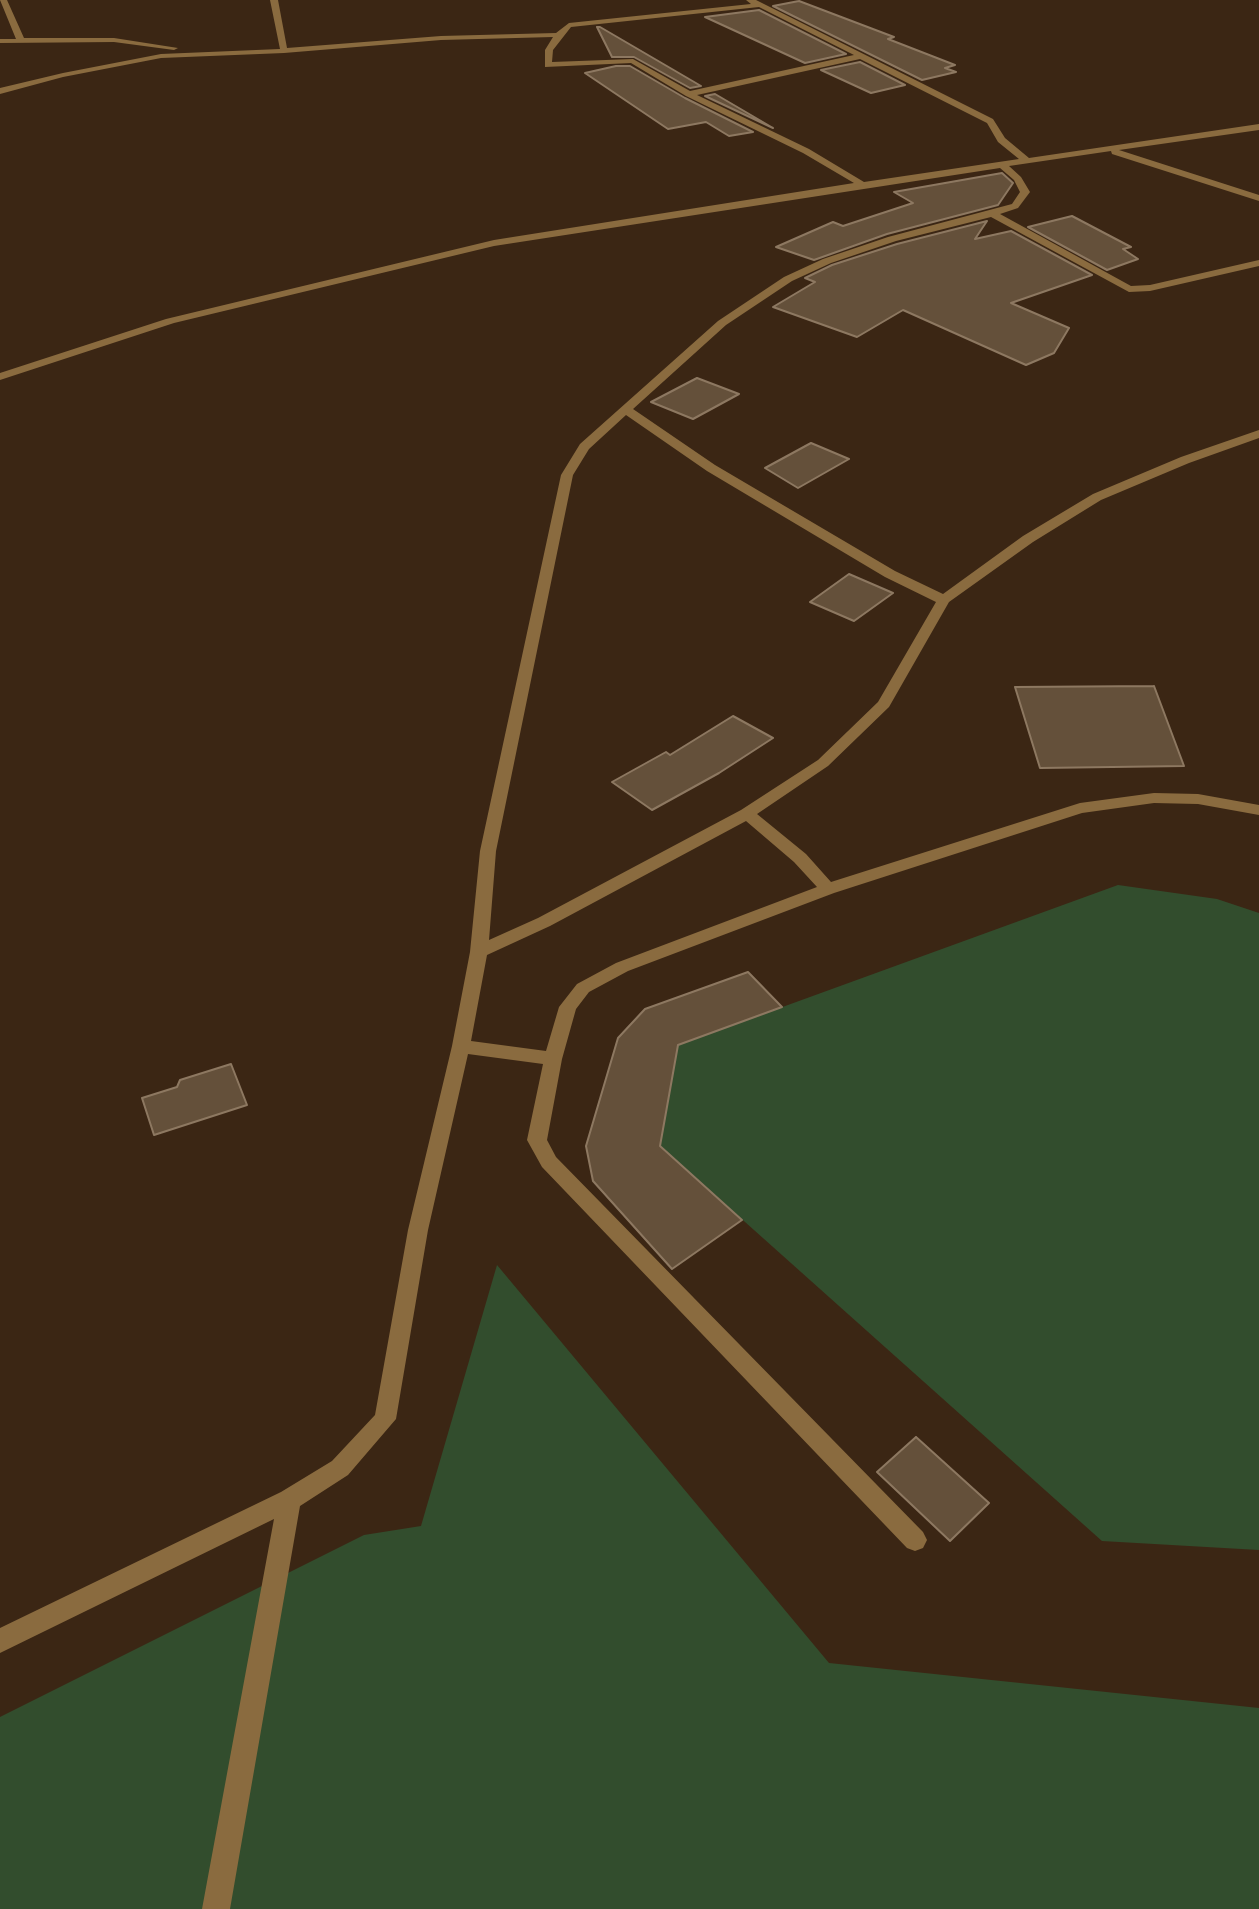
<!DOCTYPE html>
<style>
body{margin:0}
canvas{display:block;background:#3b2614}
</style>
<canvas width="1259" height="1909"></canvas>
<script>
const context = document.querySelector('canvas').getContext('2d');
context.lineJoin = 'round';
function fill(path, color) { context.fillStyle = color; context.fill(path, 'evenodd'); }
const shape = rows => new Path2D(rows.map(r => 'M' + r).join(''));
function strokePath(path, color, width, dash) { context.strokeStyle = color; context.lineWidth = width; context.lineCap = dash ? 'butt' : 'round'; context.setLineDash(dash || []); context.stroke(path); }
fill(shape([
 [1118,885,1217,899,1259,913,1259,1550,1102,1541,660,1146,678,1045],
 [497,1265,829,1663,1259,1708,1259,1909,0,1909,0,1717,364,1535,421,1526]
]), '#324d2d');
const building = shape([
 [799,1,894,37,888,39,955,65,945,68,956,72,922,80,773,6,799,1],
 [759,10,846,54,805,63,705,17,759,10],
 [597,27,600,27,701,86,690,88,634,57,612,57,597,27],
 [860,62,905,85,871,93,821,70,860,62],
 [616,66,630,66,685,98,753,132,729,136,706,122,668,129,585,73,616,66],
 [715,94,773,128,705,96,715,94],
 [1002,173,1013,183,998,205,887,234,814,260,776,247,833,222,843,226,913,203,894,192,1002,173],
 [1072,216,1131,247,1123,249,1138,259,1107,270,1028,227,1072,216],
 [987,221,975,239,1011,231,1092,275,1011,303,1069,328,1054,353,1026,365,903,310,857,337,773,307,815,282,805,278,832,265,897,244,987,221],
 [697,378,739,394,693,419,651,402,697,378],
 [811,443,849,459,798,488,765,468,811,443],
 [849,574,893,593,854,621,810,602,849,574],
 [1154,686,1184,766,1040,768,1015,687,1154,686],
 [733,716,773,738,719,773,652,810,612,782,666,752,670,755,733,716],
 [748,972,782,1007,678,1045,660,1146,742,1220,672,1269,593,1181,586,1146,618,1038,645,1009,748,972],
 [231,1064,247,1105,154,1135,142,1098,177,1087,180,1080,231,1064],
 [916,1437,989,1503,950,1541,877,1472,916,1437]
]);
fill(building, '#64503a');
strokePath(building, '#8d7861', 2);
fill(shape([
 [0,0,7,0,24,38,114,38,178,48,174,50,114,42,0,43,0,39,16,39,0,0],
 [270,0,278,0,287,48,441,36,556,33,569,23,751,4,746,0,756,0,993,119,1005,138,1029,158,1259,124,1259,130,1119,150,1259,195,1259,201,1112,154,1111,151,1009,166,1021,177,1030,192,1018,208,1000,214,1131,286,1150,285,1259,260,1259,266,1150,291,1129,292,991,217,896,241,831,263,792,281,726,325,633,409,715,465,895,571,943,594,1023,536,1093,494,1181,457,1259,430,1259,438,1189,463,1101,500,1033,542,949,602,889,707,828,766,757,814,806,854,831,882,1080,803,1154,793,1198,794,1259,805,1259,815,1198,804,1154,803,1082,813,834,893,628,971,589,992,576,1009,562,1059,547,1140,556,1157,923,1532,927,1540,923,1548,915,1551,907,1548,542,1167,527,1140,543,1064,468,1054,428,1230,396,1419,348,1475,300,1506,230,1909,202,1909,274,1519,0,1653,0,1628,281,1492,332,1461,375,1415,408,1230,452,1046,470,952,480,851,561,475,580,444,718,321,784,277,823,259,888,237,1012,204,1020,192,1014,180,1000,168,494,246,174,323,0,380,0,373,166,319,494,240,854,183,803,153,686,96,631,63,545,67,545,50,553,37,441,40,284,53,161,58,63,77,0,94,0,88,63,73,161,54,280,49,270,0],
 [759,7,854,55,690,91,633,59,552,62,553,50,571,27,759,7],
 [860,59,987,123,998,142,1019,159,864,182,809,149,697,95,860,59],
 [626,415,707,471,885,577,936,602,878,702,818,760,741,810,538,918,489,940,496,851,573,475,589,449,626,415],
 [746,821,794,862,817,887,616,963,577,984,559,1007,546,1051,471,1041,487,955,550,926,746,821]
]), '#8a6b3f');
</script>
